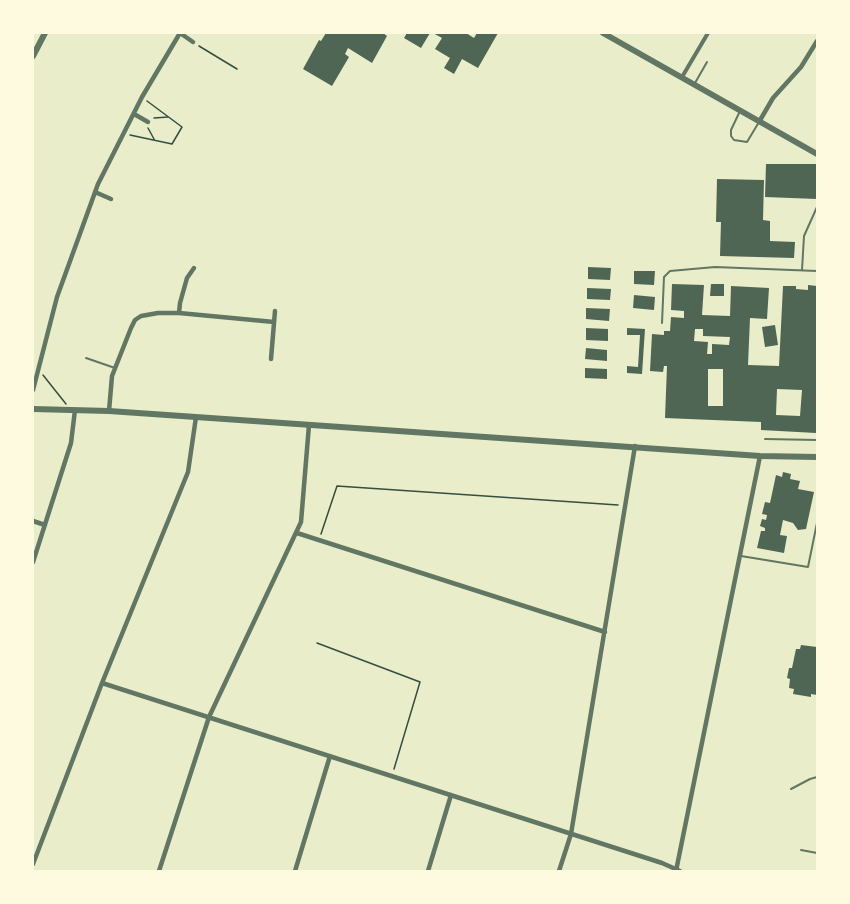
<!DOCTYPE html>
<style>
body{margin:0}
#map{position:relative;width:850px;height:904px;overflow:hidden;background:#e9edc9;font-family:"Asap Condensed",sans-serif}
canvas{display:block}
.frame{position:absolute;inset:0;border:34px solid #fefae0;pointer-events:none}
</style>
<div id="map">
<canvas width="850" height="904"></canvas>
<div class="frame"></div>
</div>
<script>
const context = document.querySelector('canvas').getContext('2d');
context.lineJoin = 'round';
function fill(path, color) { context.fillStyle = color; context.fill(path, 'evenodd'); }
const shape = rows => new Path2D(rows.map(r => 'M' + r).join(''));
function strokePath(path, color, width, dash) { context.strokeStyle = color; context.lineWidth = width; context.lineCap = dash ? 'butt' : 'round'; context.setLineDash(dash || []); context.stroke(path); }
fill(shape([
 [326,33,383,33,387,36,372,63,348,48,345,54,349,57,332,86,303,69,319,40,321,41],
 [407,33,430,33,421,48,404,38],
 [433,33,466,33,474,38,477,33,498,33,478,68,462,59,454,74,444,68,450,58,435,49,442,38],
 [766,164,817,164,817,199,765,197],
 [717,179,764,180,763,220,770,221,770,241,795,242,794,258,720,256,721,222,716,222],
 [588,267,611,268,610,280,588,279],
 [634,271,655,271,654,285,634,284],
 [672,284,704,285,702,315,730,316,731,286,769,288,767,319,750,318,748,365,779,366,783,286,796,286,796,289,808,290,808,285,817,286,816,433,761,430,761,422,665,418,667,366,664,366,663,372,650,371,652,334,664,335,664,331,670,331,671,317,684,318,684,311,671,310],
 [695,329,703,329,703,336,730,337,729,345,712,344,712,354,707,354,708,342,694,341],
 [708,369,723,369,723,406,708,406],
 [777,389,802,390,800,416,776,415],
 [711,284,724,284,724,296,710,296],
 [587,288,611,289,610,300,587,299],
 [634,295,655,297,654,310,633,308],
 [586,308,610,309,609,321,586,319],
 [775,325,778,345,765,347,762,327],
 [586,328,608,329,608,341,586,340],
 [627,328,645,329,642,374,627,373,627,366,638,367,640,335,627,335],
 [586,348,607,350,607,361,585,359],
 [585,368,607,369,607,379,585,378],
 [783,472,791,474,790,479,800,481,798,489,814,492,806,529,798,530,793,523,783,520,780,535,787,536,784,553,757,548,761,531,765,531,765,528,760,526,762,519,766,520,767,515,762,514,765,502,770,503,776,475,782,477],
 [801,645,817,647,817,695,811,694,811,697,793,694,794,689,789,688,790,679,787,678,789,668,792,668,796,649,800,649]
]), '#4f6655');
strokePath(shape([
 [400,33,403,33],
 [199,46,237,69],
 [154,118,168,117],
 [148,128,154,139],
 [130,135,172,144,182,127,147,101],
 [43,375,66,404],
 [321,534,337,486,618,505],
 [317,643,420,682,394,769]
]), '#344e41', 1.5);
strokePath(shape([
 [695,83,707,62],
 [740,111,731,130,731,136,734,140,747,142,759,122],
 [802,270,804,236,817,207],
 [662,323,664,277,670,271,715,267,817,271],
 [86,358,115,368],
 [765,439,817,440],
 [741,556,808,567,817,523],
 [791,789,810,779,817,777],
 [801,850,817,853]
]), '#617663', 2);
strokePath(shape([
 [682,77,708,33]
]), '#617663', 4);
strokePath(shape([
 [134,114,148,122],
 [759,122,773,98,801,67,817,41],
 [95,192,111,199],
 [179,313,180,303,187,278,194,268],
 [271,359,275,311],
 [33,390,57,297,98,184,142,97,180,33,193,42],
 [109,411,112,376,131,328,135,320,141,316,158,313,179,313,274,322],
 [33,521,45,525],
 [297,533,605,632],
 [33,562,71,443,75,410],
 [102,683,662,863,680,871],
 [33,864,102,683,188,472,196,417],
 [159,871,209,717,301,522,309,425],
 [295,871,330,756],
 [428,871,451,795],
 [559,871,571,834,635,446],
 [676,871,760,456]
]), '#617663', 4.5);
strokePath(shape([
 [603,33,817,154],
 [33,56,45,33],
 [33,409,109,411,760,456,817,457]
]), '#617663', 6);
</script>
